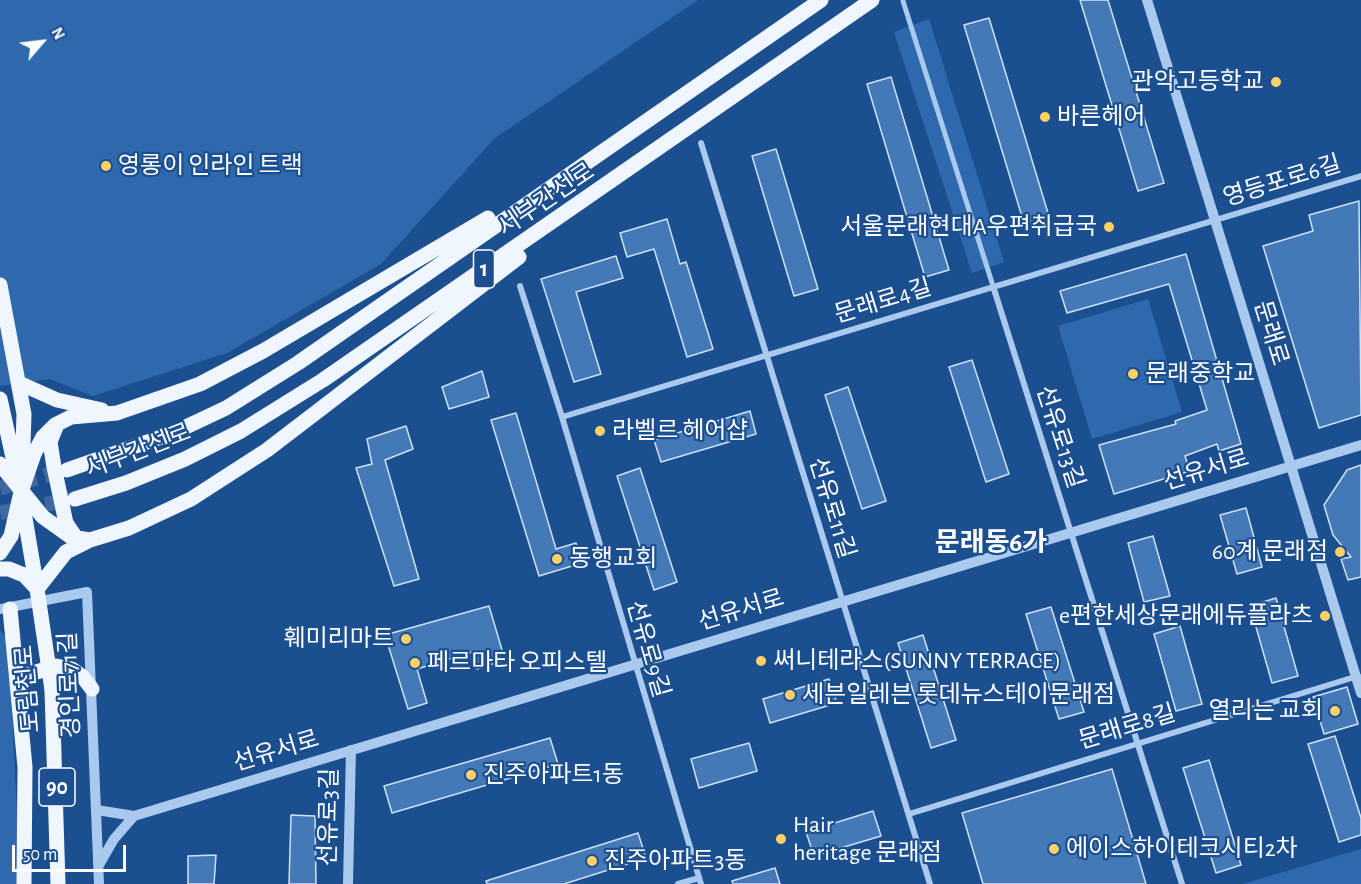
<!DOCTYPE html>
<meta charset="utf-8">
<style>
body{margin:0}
#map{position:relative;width:1361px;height:884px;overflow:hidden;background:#1b4f8f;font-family:"Alegreya Sans",sans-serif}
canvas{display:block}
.north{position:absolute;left:12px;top:12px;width:60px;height:60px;-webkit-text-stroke:4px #1b4f8f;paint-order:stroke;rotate:62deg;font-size:16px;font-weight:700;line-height:24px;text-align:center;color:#fff}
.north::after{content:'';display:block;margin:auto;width:21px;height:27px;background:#fff;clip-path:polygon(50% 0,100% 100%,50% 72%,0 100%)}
.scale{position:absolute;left:12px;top:845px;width:114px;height:27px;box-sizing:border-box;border:3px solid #fff;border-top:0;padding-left:8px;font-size:18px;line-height:21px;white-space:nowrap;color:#fff;-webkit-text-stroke:4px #1b4f8f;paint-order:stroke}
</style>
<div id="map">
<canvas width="1361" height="884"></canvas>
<div class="north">N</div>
<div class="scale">50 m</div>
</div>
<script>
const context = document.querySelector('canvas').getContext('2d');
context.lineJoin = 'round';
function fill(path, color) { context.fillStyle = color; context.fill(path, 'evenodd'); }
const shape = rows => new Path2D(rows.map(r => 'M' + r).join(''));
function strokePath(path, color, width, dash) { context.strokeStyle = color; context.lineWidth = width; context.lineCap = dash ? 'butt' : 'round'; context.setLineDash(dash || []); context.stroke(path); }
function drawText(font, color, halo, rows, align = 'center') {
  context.font = font + ' "Alegreya Sans","Noto Sans KR",sans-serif'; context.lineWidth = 4.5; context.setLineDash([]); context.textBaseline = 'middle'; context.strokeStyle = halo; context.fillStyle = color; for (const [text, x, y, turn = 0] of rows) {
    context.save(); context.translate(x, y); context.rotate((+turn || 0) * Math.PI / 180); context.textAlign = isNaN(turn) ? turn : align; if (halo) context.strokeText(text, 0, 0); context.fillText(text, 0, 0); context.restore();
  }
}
fill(shape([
 [0,0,698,0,495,138,381,264,227,353,93,396,49,379,0,386],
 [929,19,1004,262,972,273,894,32],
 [1148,299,1182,412,1092,439,1058,326],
 [0,630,6,638,9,651,19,854,17,884,0,884],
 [1361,849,1361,884,1243,884]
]), '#2e69ad');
const building = shape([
 [1080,0,1108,0,1164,183,1138,191,1080,0],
 [989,18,1051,223,1026,230,964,25,989,18],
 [891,77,949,270,925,277,867,84,891,77],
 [776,149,818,289,794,296,752,156,776,149],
 [1359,201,1361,415,1319,428,1263,246,1313,231,1309,215,1359,201],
 [667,219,680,264,686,262,713,349,687,357,654,249,627,257,620,233,667,219],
 [1186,254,1241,444,1219,451,1217,444,1185,456,1190,471,1114,494,1099,445,1176,424,1175,421,1207,410,1169,284,1067,313,1060,291,1186,254],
 [616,256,623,278,576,292,601,374,574,382,541,279,616,256],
 [972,360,1009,474,986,482,949,367,972,360],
 [482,371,489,397,449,409,442,387,482,371],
 [848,387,886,501,862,509,825,395,848,387],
 [750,411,756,434,661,462,654,440,750,411],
 [516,413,556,549,576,543,582,563,539,576,491,420,516,413],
 [406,426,413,449,385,460,419,579,394,586,356,468,372,464,367,439,406,426],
 [1361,465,1361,577,1348,580,1341,559,1351,557,1333,535,1324,505,1347,470,1361,465],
 [640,468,677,582,654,590,617,476,640,468],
 [1246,508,1262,567,1237,574,1220,515,1246,508],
 [1153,536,1170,596,1144,602,1128,543,1153,536],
 [1276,598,1298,676,1272,683,1250,606,1276,598],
 [489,606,505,660,477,669,472,652,417,669,427,703,408,709,385,635,489,606],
 [1051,607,1084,712,1059,719,1026,614,1051,607],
 [1180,626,1202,704,1176,711,1154,634,1180,626],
 [923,635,956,740,931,748,898,643,923,635],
 [829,679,837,703,770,723,763,699,829,679],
 [1347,687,1358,724,1324,734,1313,697,1347,687],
 [1335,736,1361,818,1361,835,1339,842,1308,744,1335,736],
 [550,738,558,764,392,813,384,786,550,738],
 [749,743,757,771,699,788,691,759,749,743],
 [1209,760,1241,865,1216,873,1183,768,1209,760],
 [1112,769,1146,884,983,884,962,813,1112,769],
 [873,811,881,836,814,856,806,832,873,811],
 [291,815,315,816,316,884,289,884,291,815],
 [638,833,646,858,564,884,487,884,486,881,638,833],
 [216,855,214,884,188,884,188,856,216,855],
 [775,868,780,884,733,884,732,881,775,868]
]);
fill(building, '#4478b7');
strokePath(building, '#cfe3fa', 1.5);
strokePath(shape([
 [0,488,67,470],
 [0,513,74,499]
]), '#3d69a0', 15, [15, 8]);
strokePath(shape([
 [903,1,993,286]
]), '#a9c9ee', 5);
strokePath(shape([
 [701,143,930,884],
 [520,286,562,417,701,884],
 [993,286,1182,884],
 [562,417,1361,176],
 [909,814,1358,676],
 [678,884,699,878]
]), '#a9c9ee', 6);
strokePath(shape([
 [1147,0,1361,693],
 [0,609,87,592,99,884],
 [97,810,134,816,1361,445],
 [99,865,114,839,134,816],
 [348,884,351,750]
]), '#a9c9ee', 10);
strokePath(shape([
 [0,285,24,414,22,477],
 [19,383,57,400,102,410],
 [0,399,16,471],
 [56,427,50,442,54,467,66,523,76,538],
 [0,464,43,517,71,537,90,540,129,528,191,499,267,450,519,257],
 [67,470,173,433,226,408,298,363,821,0],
 [75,499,126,483,185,459,241,431,323,380,872,0],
 [22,500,37,589],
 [0,553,11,536,21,492,34,454,43,437,55,425,71,417,117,413,200,384,263,351,488,218],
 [0,569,9,569,24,575,37,589],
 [37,589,66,552,88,541],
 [10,609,25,767,24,884],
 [19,690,30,674,56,666,72,669,83,677,92,689],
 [52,690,58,884]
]), '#f0f6ff', 15);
strokePath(shape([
 [37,589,52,690]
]), '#f0f6ff', 15);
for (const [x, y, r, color] of [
 [1276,82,6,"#ffd166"],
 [1045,117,6,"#ffd166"],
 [106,166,6,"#ffd166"],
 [1109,227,6,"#ffd166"],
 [1133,374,6,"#ffd166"],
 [600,431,6,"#ffd166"],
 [1340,552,6,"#ffd166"],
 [557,559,6,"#ffd166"],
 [1325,616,6,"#ffd166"],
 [406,639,6,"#ffd166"],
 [761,661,6,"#ffd166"],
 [415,663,6,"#ffd166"],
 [790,695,6,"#ffd166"],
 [1335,711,6,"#ffd166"],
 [471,775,6,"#ffd166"],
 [781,839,6,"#ffd166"],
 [1054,849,6,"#ffd166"],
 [592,861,6,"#ffd166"]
]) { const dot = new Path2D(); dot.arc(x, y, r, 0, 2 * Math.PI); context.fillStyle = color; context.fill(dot); strokePath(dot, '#1b4f8f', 2); }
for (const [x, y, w] of [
 [484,269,21],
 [57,787,36]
]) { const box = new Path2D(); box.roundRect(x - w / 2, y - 19, w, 38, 4.5); context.fillStyle = '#1b4f8f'; context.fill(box); strokePath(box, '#fff', 1.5); }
drawText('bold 22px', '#fff', null, [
 ["1",484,269],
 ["90",57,787]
]);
drawText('24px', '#fff', '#1b4f8f', [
 ["관악고등학교",1264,82,"right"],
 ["바른헤어",1057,117],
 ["영롱이 인라인 트랙",118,166],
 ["서울문래현대A우편취급국",1097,227,"right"],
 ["문래중학교",1145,374],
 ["라벨르 헤어샵",612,431],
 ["60계 문래점",1328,552,"right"],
 ["동행교회",569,559],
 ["e편한세상문래에듀플라츠",1313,616,"right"],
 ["훼미리마트",394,639,"right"],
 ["써니테라스(SUNNY TERRACE)",773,661],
 ["페르마타 오피스텔",427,663],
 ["세븐일레븐 롯데뉴스테이문래점",802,695],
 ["열리는 교회",1323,711,"right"],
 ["진주아파트1동",483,775],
 ["Hair",793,825],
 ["heritage 문래점",793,853],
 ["에이스하이테크시티2차",1066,849],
 ["진주아파트3동",604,861]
], 'left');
drawText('24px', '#fff', '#1b4f8f', [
 ["영등포로6길",1282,181,-17],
 ["서부간선로",546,200,-34],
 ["문래로4길",883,301,-17],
 ["문래로",1271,333,73],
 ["선유로13길",1060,437,72],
 ["서부간선로",138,451,-21],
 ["선유서로",1206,470,-17],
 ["선유로11길",832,508,73],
 ["선유서로",741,610,-17],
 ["선유로9길",648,649,74],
 ["경인로71길",70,685,-92],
 ["도림천로",28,689,-95],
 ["문래로8길",1127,727,-17],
 ["선유서로",276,751,-17],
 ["선유로3길",329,817,-89]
]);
drawText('bold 27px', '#fff', '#1b4f8f', [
 ["문래동6가",991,543]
]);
</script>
